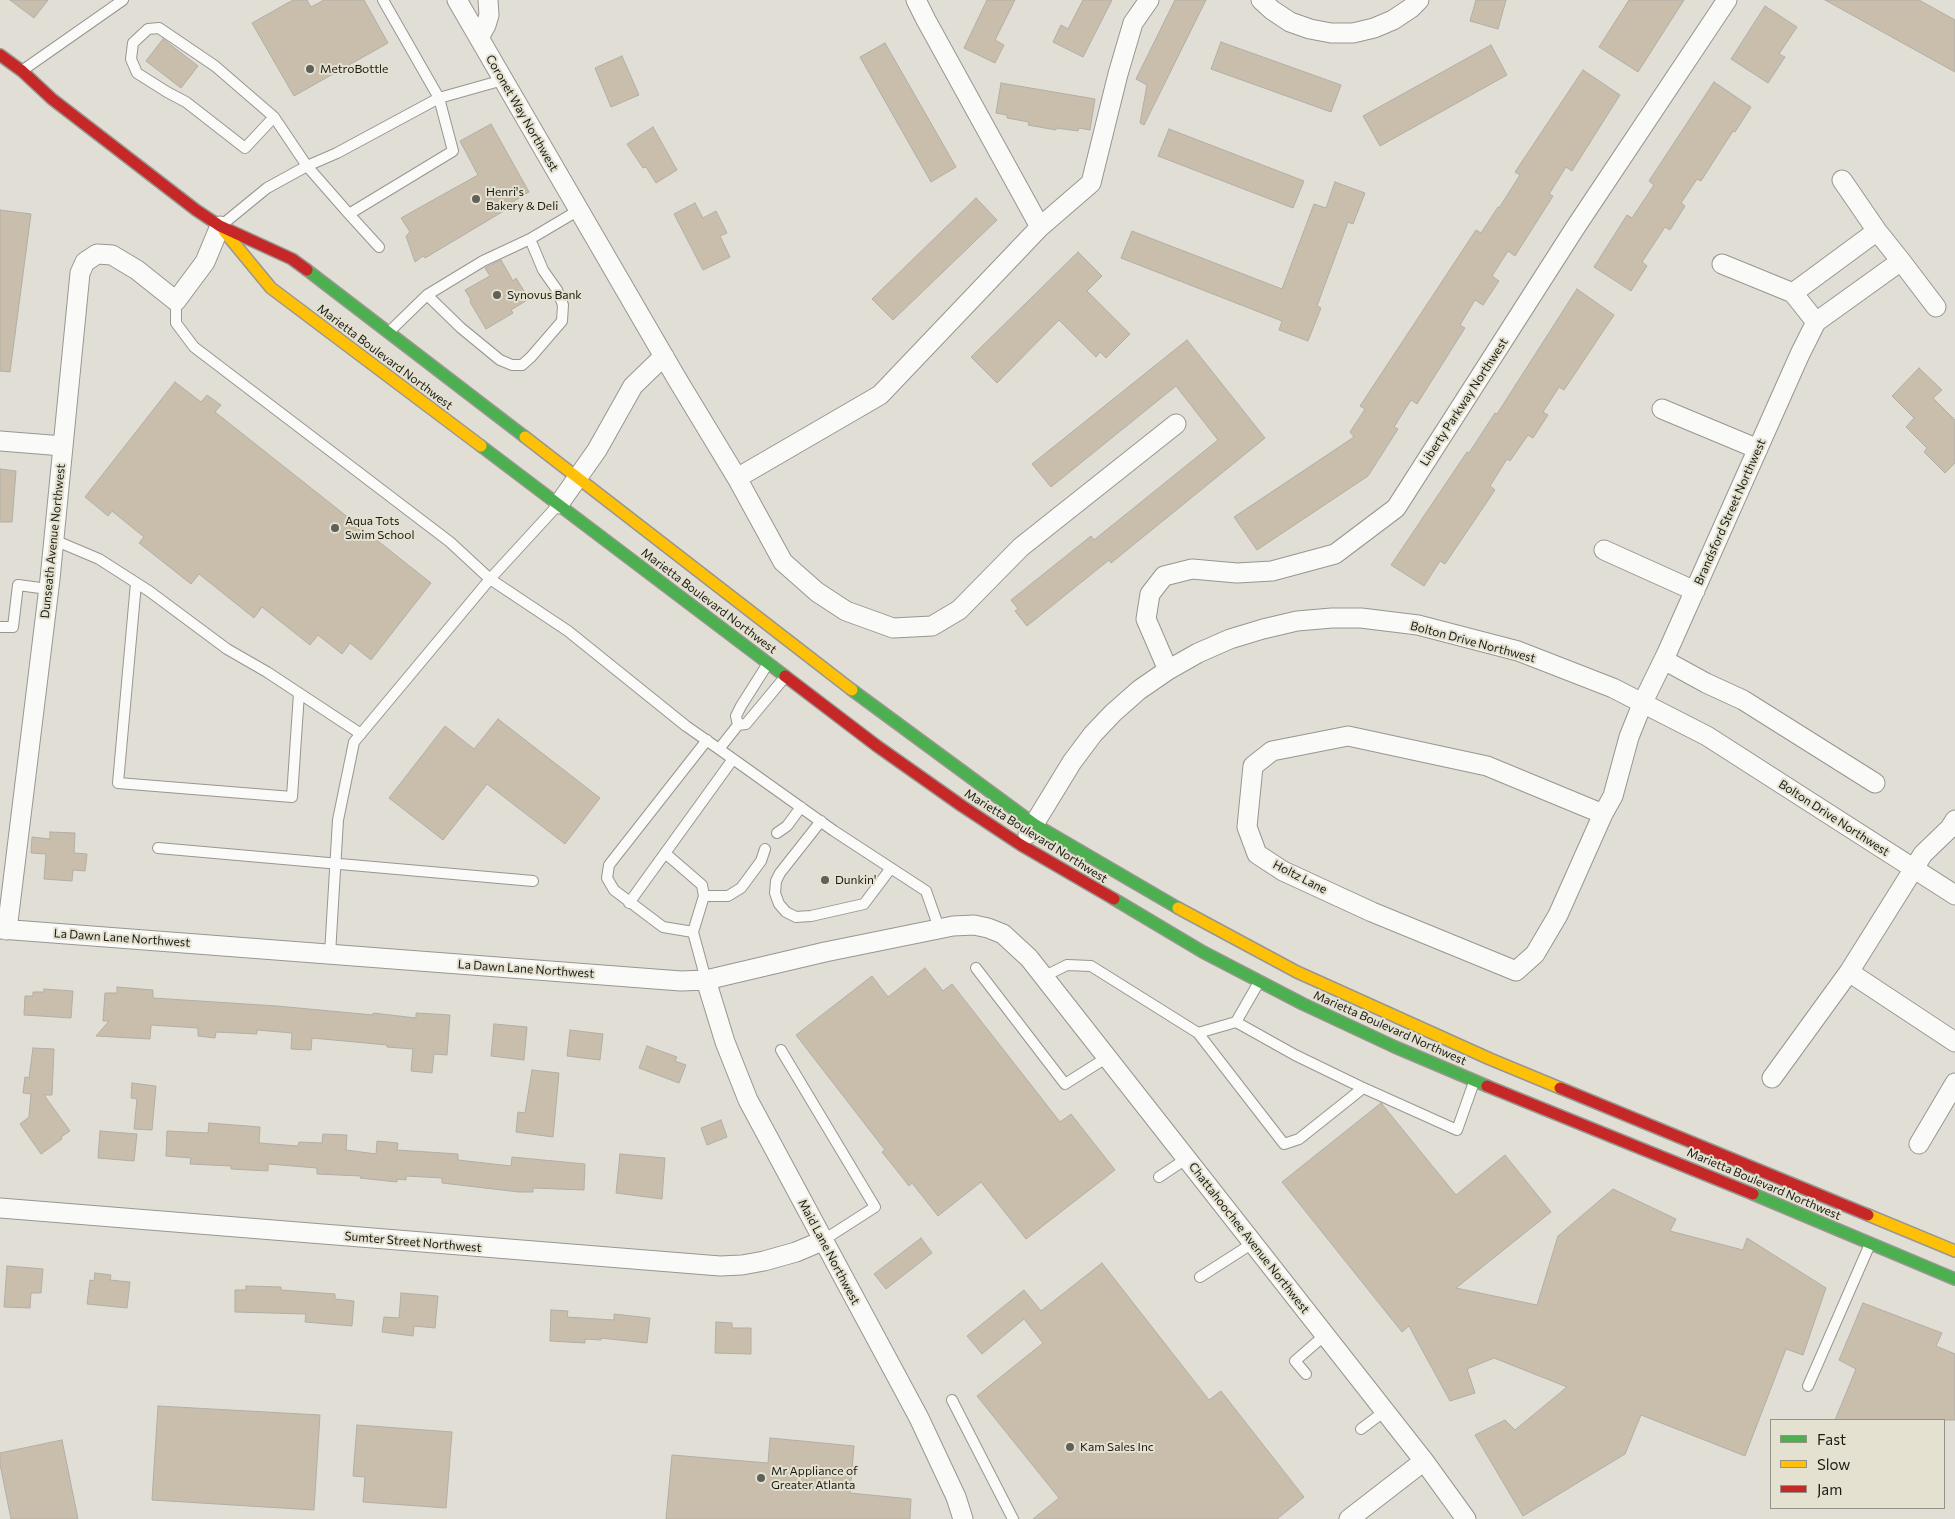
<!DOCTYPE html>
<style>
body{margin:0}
#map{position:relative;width:1955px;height:1519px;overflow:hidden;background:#e0ded5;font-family:Commissioner,sans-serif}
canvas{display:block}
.legend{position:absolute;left:1770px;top:1419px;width:175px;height:90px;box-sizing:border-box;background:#e4e1d0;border:1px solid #949185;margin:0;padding:6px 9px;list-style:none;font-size:15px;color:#1b1a14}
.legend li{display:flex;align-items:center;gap:10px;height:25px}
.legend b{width:25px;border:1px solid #949185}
</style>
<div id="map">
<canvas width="1955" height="1519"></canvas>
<ul class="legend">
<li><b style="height:6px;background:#4caf50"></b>Fast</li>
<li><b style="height:6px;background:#ffc107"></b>Slow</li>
<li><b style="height:6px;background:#c62828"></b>Jam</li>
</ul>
</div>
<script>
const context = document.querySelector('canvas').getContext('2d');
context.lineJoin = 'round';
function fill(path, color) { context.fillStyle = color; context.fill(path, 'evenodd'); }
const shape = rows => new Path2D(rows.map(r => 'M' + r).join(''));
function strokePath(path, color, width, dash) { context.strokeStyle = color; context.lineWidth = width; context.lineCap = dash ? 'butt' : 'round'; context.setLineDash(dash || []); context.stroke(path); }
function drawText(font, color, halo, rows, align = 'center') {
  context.font = font + ' Commissioner,sans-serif'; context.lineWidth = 4; context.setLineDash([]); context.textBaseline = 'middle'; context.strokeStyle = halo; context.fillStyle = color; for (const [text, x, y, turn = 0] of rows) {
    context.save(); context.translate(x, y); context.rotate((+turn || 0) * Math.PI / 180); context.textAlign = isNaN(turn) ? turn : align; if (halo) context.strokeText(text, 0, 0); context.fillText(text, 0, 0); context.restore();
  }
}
const building = shape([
 [10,0,48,0,34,18,10,0],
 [293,0,307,0,311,7,324,0,364,0,388,43,294,96,252,23,293,0],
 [987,0,1015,0,995,40,1004,45,995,63,964,48,987,0],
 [1083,0,1112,0,1083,57,1053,42,1061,25,1068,29,1083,0],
 [1175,0,1206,0,1144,125,1140,123,1147,85,1136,79,1175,0],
 [1476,0,1506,0,1498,29,1470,21,1476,0],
 [1629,0,1684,0,1638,72,1599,47,1629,0],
 [1825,0,1919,0,1955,20,1955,72,1825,0],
 [1765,6,1797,27,1779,54,1785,57,1768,83,1731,59,1765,6],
 [163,39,198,66,181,88,146,61,163,39],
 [1221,42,1341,85,1331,112,1211,69,1221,42],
 [885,43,956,167,931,182,860,57,885,43],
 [1491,45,1507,75,1380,146,1363,116,1491,45],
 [622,56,639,95,611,107,595,68,622,56],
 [1583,70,1620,95,1572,171,1566,167,1549,194,1553,196,1515,256,1508,251,1492,276,1499,281,1483,305,1475,300,1460,325,1465,328,1417,404,1411,400,1394,427,1398,429,1368,476,1257,550,1234,517,1354,437,1350,432,1365,409,1360,406,1476,230,1481,233,1498,207,1499,208,1520,175,1515,172,1583,70],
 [1714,82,1751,107,1735,132,1733,131,1701,181,1697,179,1681,203,1685,206,1670,230,1665,227,1642,262,1647,266,1631,291,1594,267,1627,215,1632,218,1654,185,1649,181,1714,82],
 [1001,83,1095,99,1090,130,1079,128,1078,131,1056,128,1056,130,1028,125,1029,122,1007,118,1007,115,996,113,1001,83],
 [491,124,529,192,506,206,507,209,425,258,423,256,415,262,406,236,410,232,401,218,478,175,460,141,491,124],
 [653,127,677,170,656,183,646,167,643,168,627,144,653,127],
 [1169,129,1304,181,1293,208,1158,156,1169,129],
 [1335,182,1365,193,1353,224,1348,222,1317,306,1321,308,1308,341,1279,330,1282,321,1121,258,1132,231,1282,289,1314,204,1326,208,1335,182],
 [976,198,997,220,893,320,872,299,976,198],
 [695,203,703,218,716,211,727,233,720,236,730,257,703,270,674,214,695,203],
 [0,210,31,214,10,372,0,371,0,210],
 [1078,252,1102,276,1087,291,1130,334,1106,358,1100,352,1096,357,1059,320,997,383,971,357,1078,252],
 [501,260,513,281,516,278,529,299,511,310,513,313,486,329,470,302,471,300,465,290,490,276,485,268,501,260],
 [1577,289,1614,315,1564,390,1559,387,1543,412,1548,415,1533,438,1528,435,1510,461,1507,459,1490,486,1495,490,1445,564,1440,561,1424,586,1391,565,1467,452,1469,453,1495,413,1497,414,1577,289],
 [1187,340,1265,438,1111,563,1109,560,1027,626,1015,611,1018,609,1011,600,1091,536,1094,540,1218,440,1176,386,1051,487,1032,464,1187,340],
 [1919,368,1942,390,1933,398,1955,420,1955,463,1945,473,1924,452,1927,448,1906,427,1914,418,1892,396,1919,368],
 [175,382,201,402,207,395,221,405,215,412,431,583,371,660,350,643,342,654,318,635,310,645,262,607,254,618,199,574,191,584,139,543,144,537,112,511,108,516,85,497,175,382],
 [0,469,16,471,12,522,0,522,0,469],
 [498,719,600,798,565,844,487,784,443,840,389,798,445,726,474,749,498,719],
 [50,832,75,833,74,853,87,854,85,871,73,870,72,881,44,879,46,854,31,853,32,837,50,839,50,832],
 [925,968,943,991,952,984,1060,1122,1071,1114,1115,1170,1026,1239,981,1182,938,1216,912,1183,909,1186,902,1177,882,1152,885,1150,796,1035,872,976,888,997,925,968],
 [117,987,153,990,153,998,277,1006,373,1015,373,1013,416,1018,416,1013,450,1015,447,1055,434,1054,432,1073,411,1071,413,1049,387,1047,387,1045,312,1038,311,1050,291,1049,292,1033,257,1030,257,1034,216,1032,215,1038,198,1036,198,1028,151,1025,150,1039,96,1036,109,1021,103,1021,105,993,117,993,117,987],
 [44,989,73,991,71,1018,24,1015,25,996,33,996,33,992,44,992,44,989],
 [494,1024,527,1027,524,1060,491,1056,494,1024],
 [570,1030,603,1034,600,1060,567,1056,570,1030],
 [647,1046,677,1057,675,1061,686,1065,679,1083,639,1068,647,1046],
 [33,1048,54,1049,52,1095,44,1095,70,1131,61,1137,62,1139,41,1154,20,1124,29,1117,31,1094,23,1093,25,1077,29,1078,33,1048],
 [532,1070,559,1073,553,1137,516,1132,518,1112,525,1113,532,1070],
 [132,1083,156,1086,152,1130,134,1129,137,1099,131,1098,132,1083],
 [1381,1103,1456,1195,1505,1155,1551,1212,1456,1288,1537,1305,1558,1236,1613,1189,1676,1219,1670,1231,1743,1250,1747,1238,1826,1288,1803,1355,1786,1349,1745,1456,1641,1415,1625,1454,1523,1516,1475,1435,1505,1420,1515,1430,1567,1387,1494,1358,1467,1369,1475,1393,1450,1401,1409,1326,1402,1332,1282,1182,1381,1103],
 [721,1120,727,1137,707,1145,701,1128,721,1120],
 [209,1123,260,1127,259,1143,298,1146,299,1142,322,1143,323,1134,347,1135,346,1150,376,1154,377,1141,398,1143,397,1150,458,1154,458,1160,511,1166,512,1157,585,1164,584,1190,533,1188,533,1192,519,1192,442,1183,442,1178,406,1176,406,1180,397,1179,397,1182,360,1178,361,1176,317,1174,317,1168,268,1164,268,1171,231,1169,231,1166,190,1164,191,1158,166,1156,167,1131,208,1133,209,1123],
 [100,1131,137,1134,134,1161,98,1158,100,1131],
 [620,1154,665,1158,662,1199,616,1193,620,1154],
 [921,1238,932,1253,886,1289,874,1274,921,1238],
 [1102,1263,1209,1400,1221,1391,1304,1497,1277,1519,1033,1519,1059,1498,977,1396,1043,1343,1024,1319,982,1354,967,1336,1024,1290,1041,1311,1102,1263],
 [7,1266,43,1269,41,1293,31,1293,30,1308,4,1307,7,1266],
 [95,1273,111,1275,110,1280,130,1282,127,1308,87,1304,90,1280,94,1281,95,1273],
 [246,1286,281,1287,281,1290,335,1294,335,1299,354,1301,352,1326,305,1322,306,1314,235,1312,235,1290,246,1290,246,1286],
 [401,1293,438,1296,435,1328,414,1326,413,1336,382,1332,384,1317,399,1318,401,1293],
 [1863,1303,1942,1333,1936,1346,1955,1354,1955,1420,1835,1420,1856,1369,1839,1360,1863,1303],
 [551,1310,568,1311,567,1317,614,1320,614,1314,650,1318,647,1343,601,1338,601,1340,585,1339,585,1343,550,1341,551,1310],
 [716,1322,732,1323,732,1328,751,1328,751,1354,715,1353,716,1322],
 [158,1406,320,1415,314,1510,152,1500,158,1406],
 [357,1425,452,1432,446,1508,363,1502,365,1477,353,1476,357,1425],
 [770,1438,854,1446,850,1493,911,1499,910,1519,666,1519,672,1455,768,1463,770,1438],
 [62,1440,78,1519,11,1519,0,1464,0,1453,62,1440]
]);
fill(building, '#c9beab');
strokePath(building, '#b1aea7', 1);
const lane = shape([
 [383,0,439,98,337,153,307,166,349,214,453,151,439,98,503,80],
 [23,70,123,0],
 [349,214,379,247],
 [223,224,267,188,307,166,274,117,215,66,159,28,148,29,133,43,131,59,137,73,167,92,186,102,245,148,274,117],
 [427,295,461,328,500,360,512,365,522,365,531,357,562,321,563,305,557,290,543,270,530,239],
 [176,301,176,323,194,347,450,542,490,579,557,506],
 [390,331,427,295,483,261,530,239,579,210],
 [54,540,99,559,149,591,227,649,267,672,361,734],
 [136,583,118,783,292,797,299,693],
 [0,627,13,627,18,585,48,589],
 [738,725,736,716,741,706,767,665],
 [719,749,834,831,926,891,939,928],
 [821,821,780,873,776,881,775,893,779,904,786,912,796,917,811,916,864,904,891,868],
 [777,833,787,826,801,807],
 [158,848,533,881],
 [665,853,702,885,704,896,693,932,706,980],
 [704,896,728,896,741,888,761,861,765,849],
 [629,903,733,759],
 [693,932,663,927,614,890,607,878,609,865,707,740],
 [330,954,338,820,354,742,490,579,568,631,686,726,719,749,738,725,746,724,785,677],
 [976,968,1065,1084,1106,1058],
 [1043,977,1067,965,1091,966,1198,1033,1236,1022],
 [1259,982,1236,1022,1295,1055,1359,1086,1457,1130,1474,1082],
 [1198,1033,1284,1144,1299,1139,1363,1088],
 [781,1050,875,1207,822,1241],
 [1159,1177,1186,1159],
 [1200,1277,1253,1243],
 [1306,1374,1295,1361,1325,1335],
 [1808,1386,1870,1244],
 [952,1400,1013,1519],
 [1361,1429,1385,1411]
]);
const street = shape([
 [457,0,677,379,737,478,783,562,817,592,846,611,893,628,932,626,959,610,1021,547,1176,424],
 [916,0,926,20,1040,227],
 [1261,0,1272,10,1290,22,1310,29,1331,33,1353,33,1374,28,1393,20,1411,8,1419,0],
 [479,38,486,25,489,15,488,0],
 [1842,180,1877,231,1901,261],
 [1722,264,1793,293],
 [1816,322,1793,293,1877,231],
 [1662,409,1758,449],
 [0,441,63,446],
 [737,478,880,395,1040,227,1091,183,1118,74,1133,23,1149,0],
 [559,504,597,450,633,386,664,356],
 [1604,550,1695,591],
 [1664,660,1706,683,1743,700,1875,783],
 [1168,670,1146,619,1150,594,1164,576,1192,569,1237,573,1272,571,1335,554,1396,508,1575,228,1727,0],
 [1603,814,1487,766,1348,736,1272,751,1253,766,1247,827,1257,854,1283,871,1372,912,1516,971,1535,954,1558,915,1603,814,1613,796,1629,737,1643,702,1666,655,1800,354,1816,322,1901,261,1936,307],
 [1028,834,1072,762,1093,734,1113,713,1139,690,1168,670,1198,653,1230,639,1263,629,1297,621,1332,618,1361,618,1418,625,1518,651,1613,688,1707,736,1955,895],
 [0,929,681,981,706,980,825,952,953,926,974,925,988,928,1003,934,1029,958,1424,1461,1466,1519],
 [7,930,50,579,80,273,85,262,97,254,112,255,137,270,176,301,205,262,220,226],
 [1849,972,1955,1042],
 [706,980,725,1042,748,1100,919,1418,956,1497,963,1519],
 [1772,1078,1849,972,1923,854,1950,828,1955,820],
 [1919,1144,1955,1083],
 [0,1208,720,1266,742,1265,764,1261,796,1252,822,1241],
 [1349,1519,1424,1461]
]);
const fast = shape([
 [307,270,525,437],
 [481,446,785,676],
 [852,690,1034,824,1178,908],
 [1114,899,1203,952,1303,1004,1395,1047,1487,1086],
 [1753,1194,1955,1279]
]);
const slow = shape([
 [224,231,271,288,481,446],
 [525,437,852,690],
 [1178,908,1297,972,1490,1059,1560,1088],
 [1868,1215,1955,1251]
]);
const jam = shape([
 [0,55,22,71,52,99,196,210,220,226,292,259,307,270],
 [785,676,877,746,962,806,1021,845,1114,899],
 [1487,1086,1753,1194],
 [1560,1088,1868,1215]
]);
strokePath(lane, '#989690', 12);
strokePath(street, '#989690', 21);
strokePath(fast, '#989690', 14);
strokePath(slow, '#989690', 14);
strokePath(jam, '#989690', 14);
strokePath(lane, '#fafaf9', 10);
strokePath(street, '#fafaf9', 19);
strokePath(fast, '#4caf50', 11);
strokePath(slow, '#ffc107', 11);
strokePath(jam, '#c62828', 11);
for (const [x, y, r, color] of [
 [310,69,5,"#605f58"],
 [476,199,5,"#605f58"],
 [497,295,5,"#605f58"],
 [335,528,5,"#605f58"],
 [825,880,5,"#605f58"],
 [1070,1447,5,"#605f58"],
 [761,1478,5,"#605f58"]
]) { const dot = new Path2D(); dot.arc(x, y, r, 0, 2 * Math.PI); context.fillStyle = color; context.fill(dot); strokePath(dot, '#e4e1d0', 2); }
drawText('12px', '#1b1a14', '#e4e1d0', [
 ["MetroBottle",320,69],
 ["Henri's",486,192],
 ["Bakery & Deli",486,206],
 ["Synovus Bank",507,295],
 ["Aqua Tots",345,521],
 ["Swim School",345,535],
 ["Dunkin'",835,880],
 ["Kam Sales Inc",1080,1447],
 ["Mr Appliance of",771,1471],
 ["Greater Atlanta",771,1485]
], 'left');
drawText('12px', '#1b1a14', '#e4e1d0', [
 ["Coronet Way Northwest",522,113,60],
 ["Marietta Boulevard Northwest",385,357,37],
 ["Liberty Parkway Northwest",1464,402,-57],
 ["Brandsford Street Northwest",1730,512,-66],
 ["Dunseath Avenue Northwest",53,541,-84],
 ["Marietta Boulevard Northwest",709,601,37],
 ["Bolton Drive Northwest",1473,642,15],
 ["Bolton Drive Northwest",1834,818,33],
 ["Marietta Boulevard Northwest",1036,836,32],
 ["Holtz Lane",1300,877,27],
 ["La Dawn Lane Northwest",122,938,4],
 ["La Dawn Lane Northwest",526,969,4],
 ["Marietta Boulevard Northwest",1390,1028,24],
 ["Marietta Boulevard Northwest",1764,1184,23],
 ["Chattahoochee Avenue Northwest",1249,1238,52],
 ["Sumter Street Northwest",413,1242,5],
 ["Maid Lane Northwest",829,1252,62]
]);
</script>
